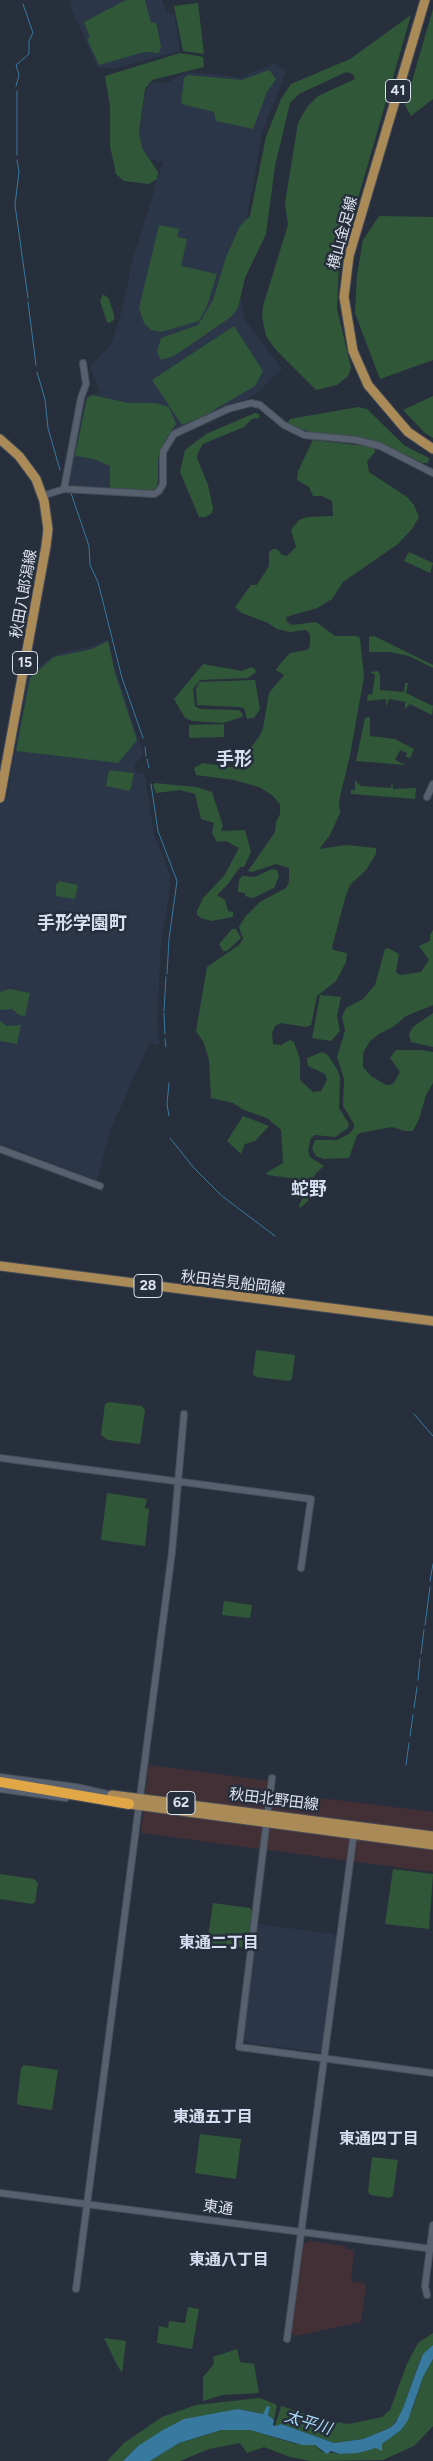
<!DOCTYPE html>
<meta charset="utf-8">
<style>
body{margin:0}
canvas{display:block;background:#272f3c}
</style>
<canvas width="433" height="2461"></canvas>
<script>
const context = document.querySelector('canvas').getContext('2d');
context.lineJoin = 'round';
function fill(path, color) { context.fillStyle = color; context.fill(path, 'evenodd'); }
const shape = rows => new Path2D(rows.map(r => 'M' + r).join(''));
function strokePath(path, color, width, dash) { context.strokeStyle = color; context.lineWidth = width; context.lineCap = dash ? 'butt' : 'round'; context.setLineDash(dash || []); context.stroke(path); }
function drawText(font, color, halo, rows, align = 'center') {
  context.font = font + ' Figtree,"Noto Sans JP",sans-serif'; context.lineWidth = 5; context.setLineDash([]); context.textBaseline = 'middle'; context.strokeStyle = halo; context.fillStyle = color; for (const [text, x, y, turn = 0] of rows) {
    context.save(); context.translate(x, y); context.rotate((+turn || 0) * Math.PI / 180); context.textAlign = isNaN(turn) ? turn : align; if (halo) context.strokeText(text, 0, 0); context.fillText(text, 0, 0); context.restore();
  }
}
fill(shape([
 [149,1765,270,1781,272,1792,433,1812,433,1872,141,1833],
 [309,2241,346,2246,346,2249,354,2250,351,2281,366,2284,361,2322,296,2336,291,2333,303,2245]
]), '#433036');
fill(shape([
 [70,0,162,0,166,12,174,14,180,51,116,68,98,68,72,10],
 [275,63,286,71,262,133,236,278,245,320,282,369,257,393,248,399,232,403,172,432,164,442,159,458,159,480,157,488,151,491,75,488,68,484,86,398,100,391,90,367,112,343,123,307,132,262,163,162,143,157,139,131,146,90,153,81,165,84,186,72,242,77],
 [108,639,116,671,143,754,134,766,136,772,143,773,145,776,154,835,170,875,170,887,161,944,157,1020,159,1044,149,1043,110,1131,97,1180,0,1144,0,797,7,797,28,677,52,656,76,649,91,647],
 [258,1924,333,1934,337,1937,322,2050,319,2052,249,2043,243,2039]
]), '#2b3649');
fill(shape([
 [126,0,145,0,151,23,156,22,161,46,159,53,144,52,99,65,87,39,90,37,84,22],
 [198,3,204,54,183,51,174,6],
 [433,9,433,99,411,116,405,105],
 [411,15,339,264,337,309,351,368,348,376,337,385,316,390,276,350,266,336,262,316,263,306,288,225,285,203,298,123,307,107,318,96,355,79,353,74,346,72,299,94,290,103,275,166,266,234,245,278,238,308,231,317,174,356,161,360,157,352,161,338,198,325,213,300,226,257,240,226,250,216,266,137,281,99,291,84,350,59],
 [180,53,203,57,204,67,152,80,145,89,139,131,142,148,158,172,157,179,149,184,124,181,116,174,110,146,110,106,105,76],
 [269,70,276,79,267,92,253,129,216,121,214,112,181,104,184,78,188,75,242,80],
 [379,216,433,217,433,360,380,379,355,313,357,275,363,240],
 [159,225,179,229,177,237,187,239,181,266,217,274,207,306,199,321,161,332,151,330,144,323,139,308],
 [103,294,109,299,114,315,114,320,109,323,107,322,100,301],
 [234,326,263,371,255,386,202,417,182,425,152,380],
 [92,395,129,403,156,403,169,407,176,424,164,442,158,459,158,481,156,488,151,490,110,488,110,466,94,459,75,456,87,398],
 [433,396,433,438,425,433,403,410],
 [358,407,367,409,405,446,429,458,428,463,423,463,383,444,361,438,311,432,290,426,288,423,290,419],
 [255,413,259,414,259,418,252,419,244,427,210,441,203,444,198,453,197,458,208,485,213,508,212,513,206,517,199,517,180,472,185,450,206,434],
 [313,440,374,447,375,452,367,461,369,472,407,497,414,505,419,517,412,529,398,544,343,582,332,599,317,608,286,617,287,622,292,625,316,622,335,636,356,636,360,638,364,677,350,755,339,801,340,813,330,835,319,849,346,845,376,848,376,854,366,870,350,885,346,895,332,947,333,950,347,953,346,962,336,981,317,996,311,1025,306,1027,281,1023,275,1026,272,1033,273,1044,281,1045,290,1040,294,1042,300,1059,300,1080,313,1092,321,1091,327,1080,325,1074,308,1066,307,1058,322,1052,328,1055,338,1071,340,1078,339,1108,349,1124,348,1128,335,1137,315,1135,311,1138,308,1150,310,1157,324,1166,316,1173,311,1182,308,1201,300,1208,299,1205,304,1195,301,1183,296,1179,268,1175,266,1173,283,1163,281,1130,267,1118,244,1110,233,1103,211,1098,209,1060,204,1043,196,1031,207,967,239,945,243,939,239,927,245,917,260,902,286,888,289,882,289,868,276,864,252,872,248,871,275,832,276,822,280,814,280,804,272,795,259,787,234,780,196,775,194,768,203,763,230,767,237,766,259,737,263,728,269,693,284,675,276,670,280,664,290,653,307,650,310,646,310,634,306,630,290,632,277,629,268,623,242,613,235,607,251,585,257,585,269,566,269,552,273,549,277,549,282,555,287,556,296,547,291,530,299,520,307,517,333,516,332,501,322,496,313,496,309,487,297,480,298,471],
 [409,552,433,563,430,573,404,561],
 [374,636,433,665,433,668,409,656,390,652,369,652,369,637],
 [108,641,115,673,137,740,118,763,16,751,30,678,54,657,92,649],
 [203,664,242,671,251,667,255,669,256,672,248,678,200,680,193,689,195,706,200,709,239,710,243,714,242,717,223,723,192,721,185,718,174,699],
 [378,671,380,675,380,690,404,692,405,683,408,683,406,693,433,706,432,715,410,704,405,709,405,702,389,699,386,707,386,699,367,701,368,694,372,695,375,675,370,672],
 [255,680,260,709,254,718,247,719,244,708,238,707,197,705,196,689,199,682],
 [370,717,370,736,395,739,414,749,410,758,406,757,407,753,400,750,395,760,406,765,356,761,365,718],
 [224,724,224,737,189,738,189,725],
 [109,770,134,773,130,791,106,786],
 [355,780,361,786,391,788,392,781,393,789,416,788,415,799,351,794,351,790,355,790],
 [155,783,196,787,212,792,223,826,221,831,245,830,251,852,244,867,240,867,228,884,217,895,225,900,228,911,233,912,233,917,211,921,201,918,197,915,197,911,203,898,224,876,239,848,226,841,217,842,212,833,214,823,201,819,195,794,180,790,156,793,153,785],
 [272,869,277,870,279,876,274,888,253,898,245,896,245,893,238,892,239,880,242,876,255,877],
 [59,881,78,885,75,899,56,896,56,885],
 [232,929,236,929,241,938,227,951,223,951,219,944],
 [433,930,433,1005,406,1016,393,1027,379,1034,370,1041,363,1053,363,1067,371,1076,386,1085,393,1084,400,1072,390,1058,396,1050,421,1050,433,1052,433,1083,426,1095,419,1119,413,1131,405,1131,392,1127,360,1133,357,1135,349,1158,324,1159,316,1156,312,1149,315,1140,337,1140,349,1134,354,1128,354,1124,343,1106,344,1079,337,1057,345,1031,342,1017,346,1008,363,999,375,985,385,949,388,948,399,954,396,972,400,975,421,972,429,960,419,946,430,941,430,935],
 [10,989,30,993,25,1016,19,1015,12,1009,0,1010,0,992],
 [320,995,341,997,337,1016,340,1031,331,1041,312,1038],
 [433,1013,433,1047,411,1042,409,1034,413,1027],
 [0,1021,7,1026,21,1025,17,1044,0,1041],
 [243,1116,269,1126,255,1141,245,1144,241,1154,227,1141],
 [256,1350,295,1355,292,1379,289,1381,256,1377,253,1374],
 [109,1402,142,1406,145,1410,140,1444,108,1440,101,1435,105,1404],
 [107,1493,147,1499,145,1508,149,1509,145,1546,101,1540],
 [224,1601,252,1605,250,1618,222,1615],
 [393,1869,433,1874,429,1929,385,1924],
 [0,1874,34,1879,38,1883,35,1902,32,1904,0,1899],
 [213,1903,250,1908,252,1911,247,1948,207,1943],
 [24,2065,58,2070,52,2110,19,2105,17,2103,21,2068],
 [200,2134,241,2139,236,2179,195,2173],
 [372,2157,398,2160,393,2195,390,2198,371,2195,368,2192],
 [188,2307,199,2309,192,2349,157,2343,159,2326,168,2328,169,2321,185,2323],
 [433,2333,433,2345,423,2354,419,2363,400,2416,390,2428,363,2439,334,2443,281,2424,275,2426,281,2406,323,2420,349,2424,382,2417,390,2410,407,2364,418,2343],
 [104,2338,126,2341,122,2373,116,2363],
 [237,2349,240,2362,254,2364,259,2393,222,2395,203,2401,203,2377,214,2364,213,2357],
 [433,2359,433,2426,414,2446,383,2460,311,2461,290,2457,264,2447,247,2453,240,2443,209,2449,180,2461,150,2461,179,2443,221,2430,250,2430,296,2444,315,2445,322,2452,345,2454,376,2448,382,2450,382,2444,401,2430,412,2410,423,2377],
 [260,2398,277,2405,274,2420,268,2415,270,2407,263,2414,238,2409,138,2446,123,2461,107,2461,124,2443,162,2417,196,2405]
]), '#305738');
fill(shape([
 [433,2345,433,2359,423,2377,408,2420,401,2430,382,2444,382,2451,376,2448,358,2453,340,2454,331,2451,327,2454,315,2445,302,2445,250,2430,221,2430,179,2443,150,2461,123,2461,138,2446,163,2430,184,2419,238,2409,263,2414,267,2406,270,2407,268,2415,274,2420,273,2425,275,2426,281,2424,334,2443,363,2439,390,2428,396,2422,403,2408,419,2364,423,2354]
]), '#38799f');
strokePath(shape([
 [16,86,19,75,16,65,29,54,29,41,33,33,23,4],
 [17,91,17,155],
 [17,160,19,172,15,205,28,298],
 [28,302,36,365],
 [37,372,45,399,48,428,60,470],
 [71,493,89,546,90,565,98,582,122,678,143,738],
 [145,747,146,756],
 [147,759,149,768],
 [151,784,158,831,177,881,169,939,167,974],
 [164,1011,166,977],
 [164,1013,165,1034],
 [165,1039,166,1047],
 [169,1116,167,1104,169,1083],
 [170,1138,194,1168,222,1196,275,1236],
 [414,1414,433,1436],
 [430,1581,433,1564],
 [425,1625,430,1587],
 [421,1654,424,1630],
 [418,1680,420,1659],
 [414,1708,417,1687],
 [410,1736,413,1715],
 [406,1765,409,1743]
]), '#38799f', 1);
const tertiary = shape([
 [64,489,81,398,86,384,83,363],
 [42,496,64,489,154,494,159,491,163,484,163,452,174,434,228,409,251,403,260,405,284,425,304,435,356,440,380,446,433,473],
 [427,797,433,784],
 [0,1149,100,1186],
 [0,1458,311,1499,301,1568],
 [0,1777,76,1787,112,1795],
 [272,1778,239,2047,433,2073],
 [0,1789,66,1798],
 [0,2193,433,2249],
 [76,2289,172,1552,184,1414],
 [427,2295,425,2286,433,2225],
 [287,2339,354,1832]
]);
const primary = shape([
 [425,0,349,256,344,297,353,351,368,385,408,432,433,449],
 [0,439,19,456,36,479,44,501,48,529,46,546,0,798],
 [0,1266,433,1321],
 [112,1795,433,1836],
 [129,1804,433,1845]
]);
const motorway = shape([
 [0,1782,129,1804]
]);
strokePath(tertiary, '#464c58', 8);
strokePath(primary, '#464c58', 11);
strokePath(motorway, '#464c58', 12);
strokePath(tertiary, '#57606f', 6);
strokePath(primary, '#aa8a56', 9);
strokePath(motorway, '#e1a645', 10);
for (const [x, y, w] of [
 [398,91,25],
 [25,663,25],
 [148,1286,28],
 [181,1803,28]
]) { const box = new Path2D(); box.roundRect(x - w / 2, y - 11.5, w, 23, 4); context.fillStyle = '#272f3c'; context.fill(box); strokePath(box, '#dee4ed', 1); }
drawText('bold 14px', '#dee4ed', null, [
 ["41",398,91],
 ["15",25,663],
 ["28",148,1286],
 ["62",181,1803]
]);
drawText('15px', '#dee4ed', '#272f3c', [
 ["横山金足線",343,233,-75],
 ["秋田八郎潟線",24,594,-80],
 ["秋田岩見船岡線",233,1283,7],
 ["秋田北野田線",274,1800,7],
 ["東通",218,2208,8]
]);
drawText('bold 16px', '#d5dff1', '#272f3c', [
 ["東通二丁目",219,1943],
 ["東通五丁目",213,2117],
 ["東通四丁目",379,2139],
 ["東通八丁目",229,2260]
]);
drawText('italic 16px', '#a8dcfd', '#272f3c', [
 ["太平川",308,2423,17]
]);
drawText('bold 18px', '#d5dff1', '#272f3c', [
 ["手形",234,760],
 ["手形学園町",82,924],
 ["蛇野",309,1190]
]);
</script>
